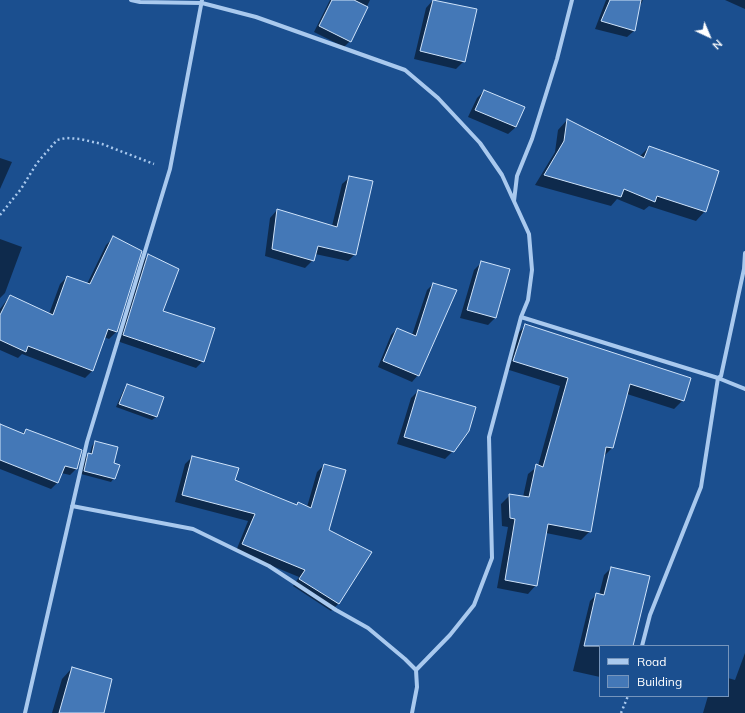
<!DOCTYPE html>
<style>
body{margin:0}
#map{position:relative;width:745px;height:713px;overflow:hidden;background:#1b4f8f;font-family:Mulish,sans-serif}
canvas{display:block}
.legend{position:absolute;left:599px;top:645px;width:130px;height:52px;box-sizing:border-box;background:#1b4f8f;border:1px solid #7695bc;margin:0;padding:5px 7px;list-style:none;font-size:12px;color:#fff}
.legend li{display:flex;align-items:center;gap:8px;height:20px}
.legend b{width:20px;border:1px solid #7695bc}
.north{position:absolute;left:689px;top:16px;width:40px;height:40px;-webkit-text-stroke:3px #1b4f8f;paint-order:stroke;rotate:136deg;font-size:11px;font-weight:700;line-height:16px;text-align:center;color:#fff}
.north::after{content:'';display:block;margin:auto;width:14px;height:18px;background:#fff;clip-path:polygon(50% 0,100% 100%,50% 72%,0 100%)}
</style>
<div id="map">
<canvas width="745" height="713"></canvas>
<ul class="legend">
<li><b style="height:5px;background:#a9c9ee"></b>Road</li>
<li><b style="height:11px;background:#4478b7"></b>Building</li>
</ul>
<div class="north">N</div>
</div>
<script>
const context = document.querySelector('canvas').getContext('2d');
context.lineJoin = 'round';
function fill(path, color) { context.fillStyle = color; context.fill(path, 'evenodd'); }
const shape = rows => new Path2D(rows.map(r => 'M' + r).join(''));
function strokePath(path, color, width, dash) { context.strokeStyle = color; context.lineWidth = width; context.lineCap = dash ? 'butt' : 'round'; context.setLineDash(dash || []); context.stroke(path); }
fill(shape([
 [330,0,370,0,350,41,344,47,314,32],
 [433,0,464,61,456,69,414,59,426,8],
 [606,0,643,0,638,10,635,30,627,37,595,29],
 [725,0,745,0,745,9],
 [484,91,524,108,516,127,508,134,468,117,477,98],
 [567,120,639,157,649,147,705,211,696,221,649,206,644,210,617,199,611,206,535,185,555,152,558,130],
 [0,158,12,162,0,189],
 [350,177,355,254,348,261,315,254,313,260,305,268,265,256,270,218,277,210,332,226,342,184],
 [113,238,140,251,116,332,109,339,104,337,92,371,85,378,22,354,18,358,0,350,0,309,10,296,49,314,60,284,67,277,87,284,106,245],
 [0,239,22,247,5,293,0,298],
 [148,255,161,312,203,361,196,368,117,341,142,262],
 [482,262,509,270,495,318,488,325,460,318,474,270],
 [433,284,418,375,412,382,378,367,391,335,397,329,412,335,427,290],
 [526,325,683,400,674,409,627,394,612,448,603,457,590,531,581,540,546,533,536,585,528,594,497,588,508,527,502,526,501,504,510,495,523,497,528,474,538,466,560,386,506,369,517,334],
 [128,385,163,397,156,417,152,420,116,407,124,389],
 [418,391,453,451,445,459,397,444,411,398],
 [0,425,22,434,26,430,76,469,70,475,61,473,58,482,51,489,0,469],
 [95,442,112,463,114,478,111,482,81,474,85,457,90,454,92,446],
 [192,457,234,481,297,505,298,504,307,507,317,472,324,465,328,530,370,552,338,604,331,611,293,586,299,577,236,551,248,521,175,502,185,464],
 [611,568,632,646,600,646,600,677,573,671,590,601,597,594,599,595,604,575],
 [745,653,745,713,703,713,708,696,728,696,728,678,735,680],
 [72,668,103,713,52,713,62,679]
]), '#0007');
const building = shape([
 [332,0,354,0,368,7,351,42,319,26,332,0],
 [433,0,477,9,465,62,420,51,433,0],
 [610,0,641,0,635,31,601,21,610,0],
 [484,90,525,107,516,127,475,110,484,90],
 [567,119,644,158,649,146,719,171,706,212,657,196,655,202,624,189,621,197,544,175,564,141,567,119],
 [349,176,373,181,356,255,318,246,314,261,272,249,277,209,337,227,349,176],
 [113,236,142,251,117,332,108,329,93,371,28,346,26,352,0,340,0,315,10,295,53,315,67,276,90,284,113,236],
 [148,254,179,269,163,311,215,328,204,362,123,335,148,254],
 [481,261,510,269,496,318,467,310,481,261],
 [433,283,457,290,419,376,383,361,397,328,416,336,433,283],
 [525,324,691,378,684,401,630,384,613,448,606,447,591,532,548,524,537,586,505,580,515,519,510,518,509,494,529,497,536,464,543,467,568,378,513,361,525,324],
 [127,384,164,397,157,417,119,404,127,384],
 [418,390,476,407,469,431,454,452,404,437,418,390],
 [0,424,24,434,26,429,82,450,77,469,65,466,58,483,0,460,0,424],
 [95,441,118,447,114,463,120,465,115,479,84,471,88,453,92,454,95,441],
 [192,456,239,468,235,480,297,505,298,502,311,508,324,464,346,470,329,530,372,552,339,604,299,579,305,570,242,544,255,514,182,495,192,456],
 [611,567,650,576,633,646,584,646,596,593,604,595,611,567],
 [72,667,112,679,104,713,59,713,72,667]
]);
fill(building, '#4478b7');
strokePath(building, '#cfe3fa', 1);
strokePath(shape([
 [0,215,21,189,37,163,57,140,66,138,80,139,102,144,154,164],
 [621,713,628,696]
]), '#a9c9ee', 2.5, [2, 3]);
strokePath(shape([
 [131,0,140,2,202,3,256,17,405,70,438,98,480,143,502,175,529,234,532,270,528,300,521,317,489,437,492,558,474,605,450,635,416,670],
 [514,201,517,176,532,139,557,59,572,0],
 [521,317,718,378,745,389],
 [72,506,193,529,269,566,336,610,368,628,405,659,416,670,417,687,412,713],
 [642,646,650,615,701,487,718,378,721,376,744,269,745,253],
 [25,713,87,442,170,169,202,0]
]), '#a9c9ee', 4);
</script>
